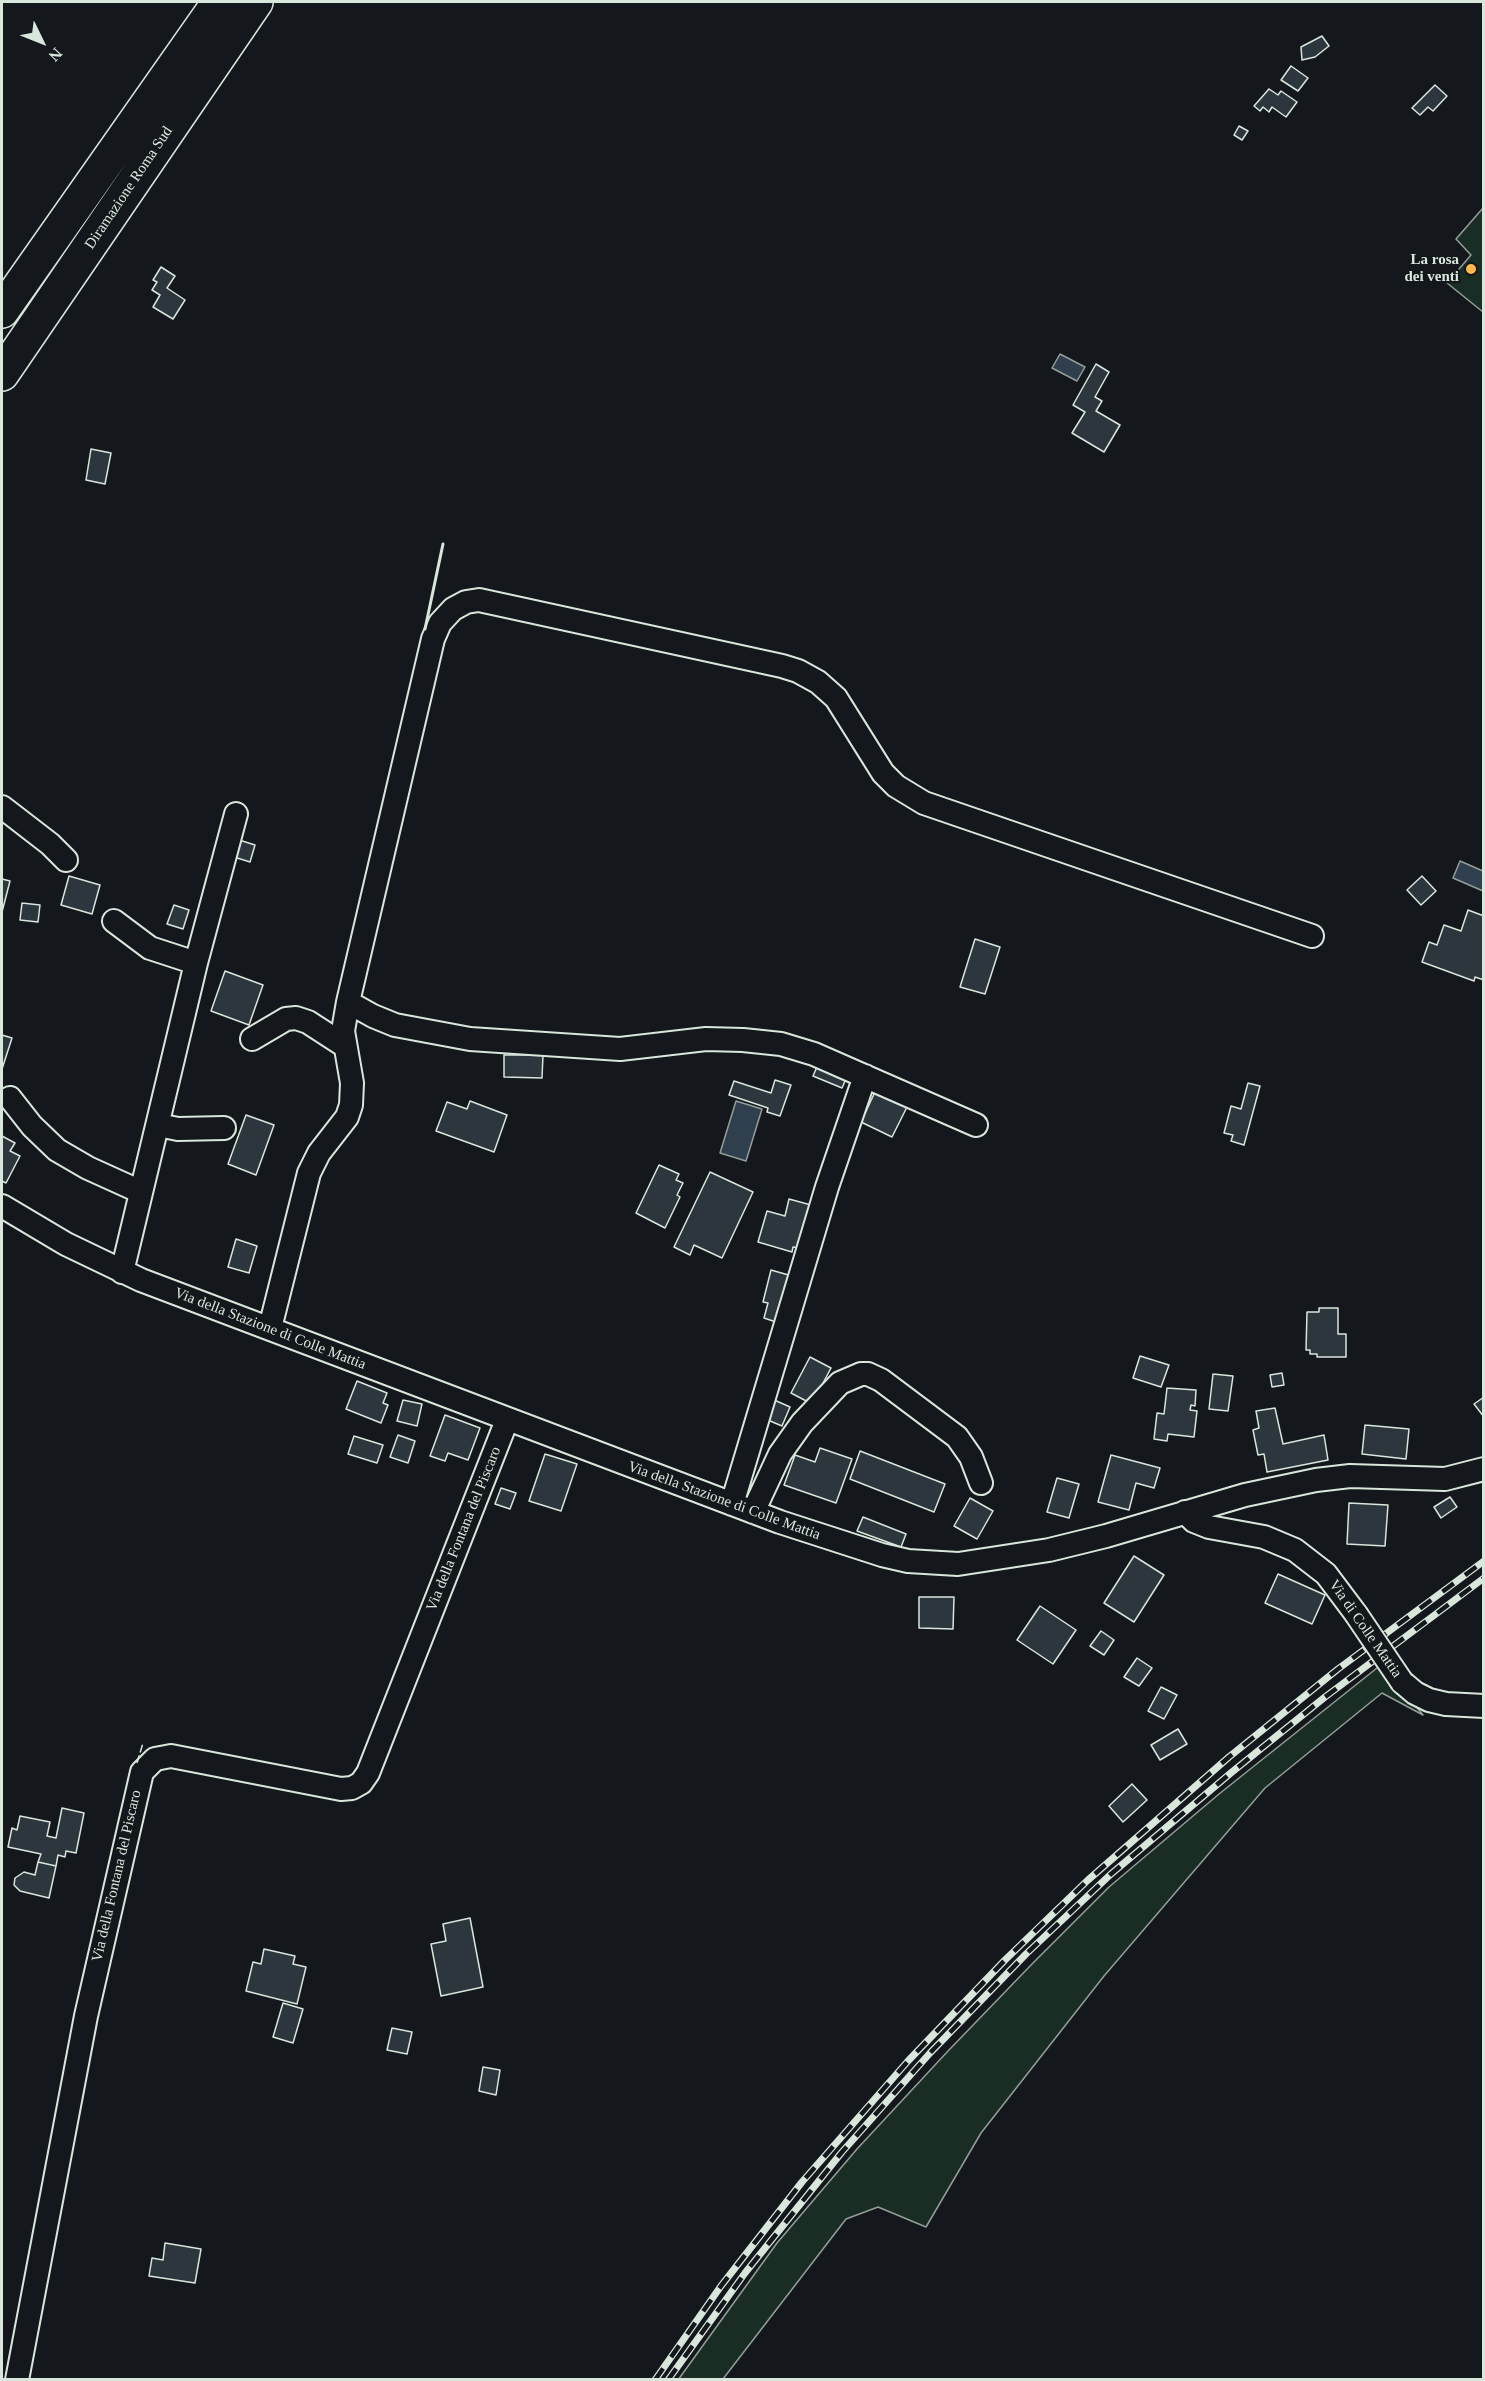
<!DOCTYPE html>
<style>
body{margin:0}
#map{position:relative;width:1485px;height:2381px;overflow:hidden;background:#14181c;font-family:"Times New Roman",serif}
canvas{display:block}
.frame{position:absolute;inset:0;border:3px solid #d8e6dc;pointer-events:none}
.north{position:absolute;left:12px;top:12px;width:60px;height:60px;-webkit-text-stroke:4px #14181c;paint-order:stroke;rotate:133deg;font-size:16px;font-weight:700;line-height:24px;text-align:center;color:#d8e6dc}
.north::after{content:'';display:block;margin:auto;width:21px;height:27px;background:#d8e6dc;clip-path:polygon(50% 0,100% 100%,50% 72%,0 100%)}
</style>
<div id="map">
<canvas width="1485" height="2381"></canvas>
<div class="frame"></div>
<div class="north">N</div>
</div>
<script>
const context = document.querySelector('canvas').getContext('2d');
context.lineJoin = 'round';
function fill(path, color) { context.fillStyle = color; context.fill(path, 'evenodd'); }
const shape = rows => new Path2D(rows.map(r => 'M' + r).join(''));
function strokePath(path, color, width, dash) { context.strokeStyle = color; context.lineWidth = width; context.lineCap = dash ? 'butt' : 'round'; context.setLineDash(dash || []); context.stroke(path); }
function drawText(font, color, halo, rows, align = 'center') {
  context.font = font + ' "Times New Roman",serif'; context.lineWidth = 4.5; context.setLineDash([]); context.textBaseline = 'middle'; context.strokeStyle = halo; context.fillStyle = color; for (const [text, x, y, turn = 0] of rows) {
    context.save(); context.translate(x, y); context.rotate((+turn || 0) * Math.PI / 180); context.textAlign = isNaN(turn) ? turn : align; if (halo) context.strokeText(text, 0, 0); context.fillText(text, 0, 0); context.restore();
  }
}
const green = shape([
 [1483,208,1483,312,1447,283,1471,255,1456,239,1483,208],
 [1382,1664,1423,1715,1382,1693,1265,1788,1104,1976,981,2133,926,2227,878,2207,846,2219,723,2379,678,2380,777,2243,857,2149,948,2051,1032,1964,1109,1887,1219,1794,1382,1664]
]);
fill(green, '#1a2d24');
strokePath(green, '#939e99', 1.5);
const water = shape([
 [1060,354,1085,367,1077,381,1052,368,1060,354],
 [1460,861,1483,871,1483,891,1453,878,1460,861],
 [736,1101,762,1109,746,1161,720,1153,736,1101]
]);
fill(water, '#2f3f4d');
strokePath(water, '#939e99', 1.5);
const building = shape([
 [1322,36,1329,46,1315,57,1302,60,1301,47,1322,36],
 [1291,66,1308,78,1298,91,1281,80,1291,66],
 [1435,85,1447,96,1433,111,1428,107,1420,115,1412,108,1435,85],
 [1269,89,1278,95,1281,91,1297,102,1286,117,1272,107,1269,112,1263,107,1260,111,1254,106,1269,89],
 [1239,126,1248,131,1242,140,1234,135,1239,126],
 [161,267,175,276,167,288,185,300,173,319,153,307,160,295,152,290,157,282,153,280,161,267],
 [1096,364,1109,372,1095,397,1102,401,1096,411,1120,425,1104,452,1072,433,1085,412,1073,405,1096,364],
 [91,449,111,453,105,484,86,480,91,449],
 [236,839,255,845,250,862,231,856,236,839],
 [69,876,100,885,92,914,61,905,69,876],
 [1422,876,1436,891,1421,905,1407,890,1422,876],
 [2,879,10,881,2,912,2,879],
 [22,903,40,905,38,922,20,920,22,903],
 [174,905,189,910,183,929,167,924,174,905],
 [1468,910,1484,916,1484,980,1475,977,1474,981,1422,962,1429,942,1437,945,1444,925,1461,931,1468,910],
 [975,939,1000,947,985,994,960,987,975,939],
 [225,971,263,985,249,1025,211,1011,225,971],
 [2,1035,12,1038,2,1069,2,1035],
 [504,1055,543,1055,542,1078,504,1077,504,1055],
 [820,1060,849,1072,842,1088,813,1076,820,1060],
 [775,1080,791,1085,780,1116,767,1112,768,1108,729,1095,734,1081,771,1093,775,1080],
 [1248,1083,1260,1086,1244,1145,1231,1141,1233,1135,1224,1133,1231,1106,1241,1109,1248,1083],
 [875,1092,907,1107,892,1137,861,1122,875,1092],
 [470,1101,507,1115,494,1152,436,1131,447,1102,467,1109,470,1101],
 [246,1115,274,1125,256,1175,228,1164,246,1115],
 [2,1136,15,1143,10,1151,20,1156,6,1183,2,1181,2,1136],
 [659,1165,679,1174,676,1180,683,1183,677,1195,680,1197,665,1228,636,1213,659,1165],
 [710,1172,753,1192,722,1258,694,1245,690,1255,674,1247,710,1172],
 [789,1199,811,1205,799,1248,793,1247,792,1252,758,1242,767,1211,785,1216,789,1199],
 [236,1239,257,1246,249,1273,228,1267,236,1239],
 [771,1270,792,1276,779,1323,764,1318,768,1303,763,1302,771,1270],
 [1319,1308,1338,1308,1338,1334,1346,1334,1346,1357,1317,1357,1317,1354,1310,1354,1310,1350,1306,1350,1307,1312,1319,1312,1319,1308],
 [1140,1356,1169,1365,1161,1387,1133,1378,1140,1356],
 [810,1357,831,1368,812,1404,791,1393,810,1357],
 [1282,1373,1284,1385,1272,1387,1270,1375,1282,1373],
 [1213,1374,1233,1376,1228,1411,1209,1409,1213,1374],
 [357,1381,387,1393,383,1403,388,1405,381,1423,346,1409,357,1381],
 [1167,1388,1196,1390,1195,1406,1191,1405,1190,1410,1197,1411,1194,1437,1168,1434,1167,1441,1154,1439,1157,1413,1164,1414,1167,1388],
 [1484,1397,1484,1417,1474,1404,1484,1397],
 [772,1399,790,1407,782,1426,763,1418,772,1399],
 [403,1400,422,1404,417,1426,397,1421,403,1400],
 [1275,1408,1283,1444,1324,1435,1328,1460,1267,1472,1264,1454,1258,1455,1253,1430,1259,1428,1256,1411,1275,1408],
 [445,1415,480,1428,468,1460,448,1453,445,1461,430,1456,445,1415],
 [1365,1425,1409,1429,1406,1459,1362,1454,1365,1425],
 [398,1435,415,1441,408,1463,390,1457,398,1435],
 [354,1436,383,1445,377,1463,348,1454,354,1436],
 [820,1448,852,1459,836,1503,784,1485,795,1455,815,1462,820,1448],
 [860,1451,945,1484,934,1512,850,1479,860,1451],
 [545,1454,577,1464,561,1511,529,1501,545,1454],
 [1111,1455,1160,1468,1154,1488,1136,1483,1129,1510,1098,1502,1111,1455],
 [1057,1478,1079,1484,1069,1518,1047,1512,1057,1478],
 [501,1488,516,1493,510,1509,495,1504,501,1488],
 [1450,1497,1457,1507,1441,1518,1434,1507,1450,1497],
 [970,1498,993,1511,977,1539,954,1526,970,1498],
 [1349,1503,1388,1505,1385,1546,1347,1544,1349,1503],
 [863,1517,906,1534,901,1547,857,1531,863,1517],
 [1134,1556,1164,1575,1134,1622,1104,1603,1134,1556],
 [1278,1574,1325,1595,1312,1624,1265,1603,1278,1574],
 [919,1597,954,1597,953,1629,919,1628,919,1597],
 [1040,1606,1076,1630,1053,1664,1017,1640,1040,1606],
 [1101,1631,1114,1640,1104,1655,1090,1646,1101,1631],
 [1137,1658,1152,1668,1139,1686,1124,1677,1137,1658],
 [1161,1687,1177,1695,1164,1719,1148,1711,1161,1687],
 [1178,1729,1187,1744,1160,1760,1151,1745,1178,1729],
 [1132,1784,1147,1800,1123,1822,1109,1806,1132,1784],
 [62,1808,84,1813,76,1853,66,1851,65,1857,58,1855,56,1866,38,1862,41,1854,8,1847,12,1828,17,1830,20,1816,50,1822,47,1836,56,1838,62,1808],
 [38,1862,56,1866,49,1898,20,1891,14,1885,15,1878,24,1872,35,1875,38,1862],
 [470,1918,483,1987,441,1996,431,1944,446,1941,443,1924,470,1918],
 [264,1949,295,1956,293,1964,306,1967,297,2004,246,1991,253,1962,261,1964,264,1949],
 [283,2003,303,2009,293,2043,273,2037,283,2003],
 [392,2028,412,2032,407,2054,387,2050,392,2028],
 [483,2067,500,2070,496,2095,479,2091,483,2067],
 [165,2243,201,2249,195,2283,149,2276,152,2258,163,2260,165,2243]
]);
fill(building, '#2c363c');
strokePath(building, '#d8e6dc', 1.5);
const minor = shape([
 [2,807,50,844,66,860],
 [114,921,150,948,196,963],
 [348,1002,433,639,440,623,453,609,466,602,479,600,782,666,798,671,818,682,836,698,883,773,896,786,924,803,1312,936],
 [252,1039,286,1019,296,1018,308,1022,345,1046],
 [10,1098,32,1126,57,1150,88,1168,141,1192],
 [158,1125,178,1129,224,1128],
 [2,1206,66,1244,141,1280,780,1522,882,1555,908,1561,958,1564,1049,1550,1106,1536,1245,1495,1316,1480,1350,1476,1445,1479,1484,1469],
 [122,1272,196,963,236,814],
 [270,1328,309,1173,319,1153,347,1117,351,1105,352,1083,343,1031,348,1002,373,1016,395,1025,470,1039,620,1049,706,1039,743,1040,781,1044,814,1054,976,1125],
 [732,1504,827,1187,865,1076],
 [753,1512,780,1454,802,1423,840,1383,861,1374,868,1374,881,1380,957,1437,971,1457,981,1483],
 [1185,1512,1194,1521,1209,1527,1264,1537,1295,1550,1326,1574,1356,1614],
 [1402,1682,1415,1693,1429,1700,1446,1704,1484,1706],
 [17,2380,86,2016,142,1772,155,1759,171,1756,341,1789,352,1788,361,1783,368,1773,507,1420]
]);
const highway = shape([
 [2,311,219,2],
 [2,374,256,2]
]);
strokePath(minor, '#d8e6dc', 26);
strokePath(highway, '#d8e6dc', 36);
strokePath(minor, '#14181c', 22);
strokePath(highway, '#14181c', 33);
const rail = shape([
 [655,2380,721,2286,802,2182,908,2061,1005,1960,1088,1880,1229,1757,1338,1669,1484,1561],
 [668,2380,745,2273,842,2152,930,2053,1026,1954,1111,1874,1232,1772,1325,1697,1484,1578]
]);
strokePath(rail, '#d8e6dc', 7);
strokePath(rail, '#14181c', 4.5, [14]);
const minorBridge = shape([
 [1356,1614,1402,1682]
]);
strokePath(minorBridge, '#d8e6dc', 26, []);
strokePath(minorBridge, '#14181c', 22);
strokePath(shape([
 [137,1763,143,1743]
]), '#d8e6dc', 1.5, [8, 3]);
strokePath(shape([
 [425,629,443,544]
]), '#d8e6dc', 3);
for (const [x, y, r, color] of [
 [1471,269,6,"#ffb74d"]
]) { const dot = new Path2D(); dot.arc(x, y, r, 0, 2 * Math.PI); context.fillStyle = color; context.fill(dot); strokePath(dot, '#14181c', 2); }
drawText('15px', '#d8e6dc', '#14181c', [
 ["Diramazione Roma Sud",129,188,-56],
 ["Via della Stazione di Colle Mattia",270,1329,21],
 ["Via della Stazione di Colle Mattia",724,1501,20],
 ["Via della Fontana del Piscaro",464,1529,-68],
 ["Via di Colle Mattia",1365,1629,55],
 ["Via della Fontana del Piscaro",117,1876,-77]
]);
drawText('bold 15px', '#d8e6dc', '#14181c', [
 ["La rosa",1459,260],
 ["dei venti",1459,277]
], 'right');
</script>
